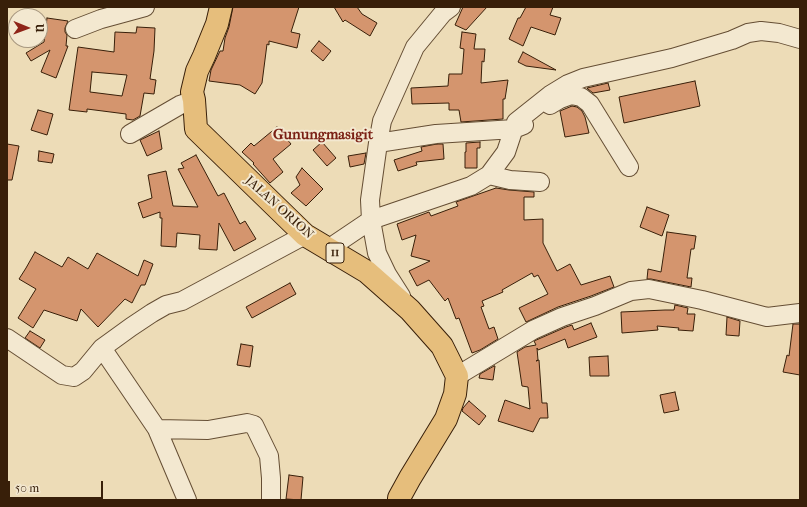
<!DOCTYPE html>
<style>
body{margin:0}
#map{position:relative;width:807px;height:507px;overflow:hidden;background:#eddcb7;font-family:"IM FELL French Canon",serif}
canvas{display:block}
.frame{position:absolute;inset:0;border:8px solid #381f09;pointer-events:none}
.north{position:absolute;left:8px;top:8px;width:40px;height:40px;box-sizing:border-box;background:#f3e8d0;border:1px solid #a89880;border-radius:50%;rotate:91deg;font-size:11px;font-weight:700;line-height:16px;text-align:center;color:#381f09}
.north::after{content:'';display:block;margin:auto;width:14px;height:18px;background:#8f2418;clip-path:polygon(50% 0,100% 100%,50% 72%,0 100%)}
.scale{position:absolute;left:8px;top:481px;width:95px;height:18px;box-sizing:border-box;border:2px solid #381f09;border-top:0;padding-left:5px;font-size:12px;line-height:14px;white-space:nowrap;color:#381f09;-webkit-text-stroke:3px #f3e8d0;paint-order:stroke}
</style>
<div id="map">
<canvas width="807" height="507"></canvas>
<div class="frame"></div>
<div class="north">U</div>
<div class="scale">50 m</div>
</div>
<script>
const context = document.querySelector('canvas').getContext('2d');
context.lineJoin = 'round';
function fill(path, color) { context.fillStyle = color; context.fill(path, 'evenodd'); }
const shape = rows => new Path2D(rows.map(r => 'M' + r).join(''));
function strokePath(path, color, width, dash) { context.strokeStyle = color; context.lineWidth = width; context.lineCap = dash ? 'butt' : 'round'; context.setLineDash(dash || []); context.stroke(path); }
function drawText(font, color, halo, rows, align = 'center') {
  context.font = font + ' "IM FELL French Canon",serif'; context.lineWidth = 4; context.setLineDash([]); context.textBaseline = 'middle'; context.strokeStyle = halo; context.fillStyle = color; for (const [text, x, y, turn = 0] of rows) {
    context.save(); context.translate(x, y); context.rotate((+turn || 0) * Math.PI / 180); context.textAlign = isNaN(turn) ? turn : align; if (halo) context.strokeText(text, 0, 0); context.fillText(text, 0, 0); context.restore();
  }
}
const building = shape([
 [233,7,299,7,291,32,300,34,297,48,269,41,269,45,267,44,262,83,255,94,240,85,209,81,211,70,220,51,223,51,225,38,229,27,233,7],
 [334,7,357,7,362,14,377,23,370,36,345,20,343,22,334,7],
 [463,7,487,7,466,30,455,25,463,7],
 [526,7,553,7,550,15,561,18,555,35,531,27,523,46,509,39,518,18,520,18,526,7],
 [47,18,68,21,65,28,65,32,67,35,66,46,68,46,56,78,41,72,50,50,31,61,26,53,44,42,47,18],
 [137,27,155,28,154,51,150,79,156,80,154,94,144,93,140,116,133,120,126,119,126,114,87,109,87,112,69,110,78,47,114,52,115,32,136,33,137,27],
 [92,72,127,75,122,96,90,92,92,72],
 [462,32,476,34,474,49,485,49,484,62,482,61,481,83,508,80,505,99,503,99,503,119,461,122,459,110,449,110,449,103,412,104,411,88,448,86,449,74,462,74,464,49,460,48,462,32],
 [319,41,331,51,323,61,311,51,319,41],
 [523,52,556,70,526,66,518,62,523,52],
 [695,81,700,106,624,123,619,97,695,81],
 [608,83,610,90,593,93,588,89,587,88,608,83],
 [572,106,577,107,582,111,585,117,589,133,565,137,560,111,572,106],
 [38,110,53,114,47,135,31,130,38,110],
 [277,127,291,144,273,159,283,172,270,183,253,164,254,163,242,152,251,143,254,146,277,127],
 [159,131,162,149,147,156,140,140,159,131],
 [322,142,336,158,327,166,313,150,322,142],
 [480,142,480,148,477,148,477,168,465,168,465,152,466,152,466,143,480,142],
 [7,144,19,146,12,180,7,180,7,144],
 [437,144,443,144,444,159,416,162,417,165,398,171,394,160,422,151,421,147,437,144],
 [39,151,54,154,52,163,38,161,39,151],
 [366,153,364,164,350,167,348,156,366,153],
 [196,155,218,196,224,193,240,224,245,221,256,239,234,251,219,223,217,250,199,249,200,235,177,233,176,247,161,246,162,218,160,218,160,212,143,218,138,203,152,198,148,175,166,171,173,206,198,207,178,169,184,168,181,163,196,155],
 [302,168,323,189,306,206,291,193,300,185,296,177,302,168],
 [496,188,509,190,534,192,534,197,524,197,524,220,543,219,543,243,557,271,570,264,581,285,610,276,614,287,591,296,558,307,526,322,519,308,548,294,538,275,534,277,532,273,502,290,503,292,482,301,484,306,481,307,489,329,494,327,498,339,480,350,472,353,459,318,456,319,448,298,445,301,429,280,417,286,409,271,430,261,411,256,416,235,402,240,397,224,429,212,431,216,458,206,456,202,496,188],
 [647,207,669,215,662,236,640,227,647,207],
 [667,232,696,236,694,249,691,249,687,278,692,278,691,287,651,279,647,279,648,269,661,272,667,232],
 [35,252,62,267,68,257,88,269,97,253,138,276,144,260,153,264,145,285,141,285,132,303,125,299,98,327,81,309,77,321,44,310,33,328,18,318,36,289,19,279,26,268,35,252],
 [290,283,296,294,252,318,246,307,290,283],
 [675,305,688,308,687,314,695,314,693,331,678,330,679,328,657,326,658,330,622,333,621,312,665,310,674,310,675,305],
 [727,317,740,321,739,336,726,335,727,317],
 [591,323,597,337,568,348,565,339,538,350,537,348,538,360,536,361,539,360,542,403,547,403,548,418,540,418,533,432,498,421,505,400,530,409,528,387,522,386,517,352,525,347,536,345,534,341,566,327,572,325,574,330,591,323],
 [793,324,800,324,800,375,783,372,787,355,789,356,793,324],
 [30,331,45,340,40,348,25,338,30,331],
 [241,344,253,346,250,367,237,365,241,344],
 [608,356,609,376,590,376,589,357,608,356],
 [494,366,495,366,493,380,479,378,480,374,494,366],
 [675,392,679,410,664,413,660,395,675,392],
 [469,401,486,416,479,425,462,411,463,408,469,401],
 [289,475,303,477,301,500,286,499,289,475]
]);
fill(building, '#d4956e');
strokePath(building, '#381f09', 1);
const minor = shape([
 [75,29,101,19,145,7],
 [550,105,560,99,571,95,581,97,590,104,629,167],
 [130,134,180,105,194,100],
 [378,143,436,134,514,129,524,125],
 [489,175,510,180,540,182],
 [328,249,371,220,471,186,489,175,506,152,516,122,550,95,568,84,583,78,672,58,732,40,748,33,761,31,779,33,800,39],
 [401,296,387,274,377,253,371,220,370,200,378,143,382,121,415,47,443,13,451,7],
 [7,338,62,375,74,377,83,371,102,348,131,327,152,313,166,305,182,301,305,235],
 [102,348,157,429,187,500],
 [457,376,533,330,562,317,595,306,631,291,649,289,702,300,767,317,800,313],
 [157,429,208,430,247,423,254,425,269,456,271,478,271,500]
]);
const highway = shape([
 [221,7,217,24,204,56,197,71,192,92,194,100,196,129,305,235,367,272,410,310,442,346,457,376,455,394,446,419,410,478,399,498,399,500]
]);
strokePath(minor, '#654e34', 20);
strokePath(highway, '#381f09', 24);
strokePath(minor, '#f3e8d0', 18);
strokePath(highway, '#e6be7c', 22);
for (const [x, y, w] of [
 [335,253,18]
]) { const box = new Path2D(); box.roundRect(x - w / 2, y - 10, w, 20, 3); context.fillStyle = '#f3e8d0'; context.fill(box); strokePath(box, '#381f09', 1); }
drawText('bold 12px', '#381f09', null, [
 ["11",335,253]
]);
drawText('13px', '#381f09', '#f3e8d0', [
 ["JALAN ORION",279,208,42]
]);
drawText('bold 15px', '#7a1f14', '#f3e8d0', [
 ["Gunungmasigit",323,135]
]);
</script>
